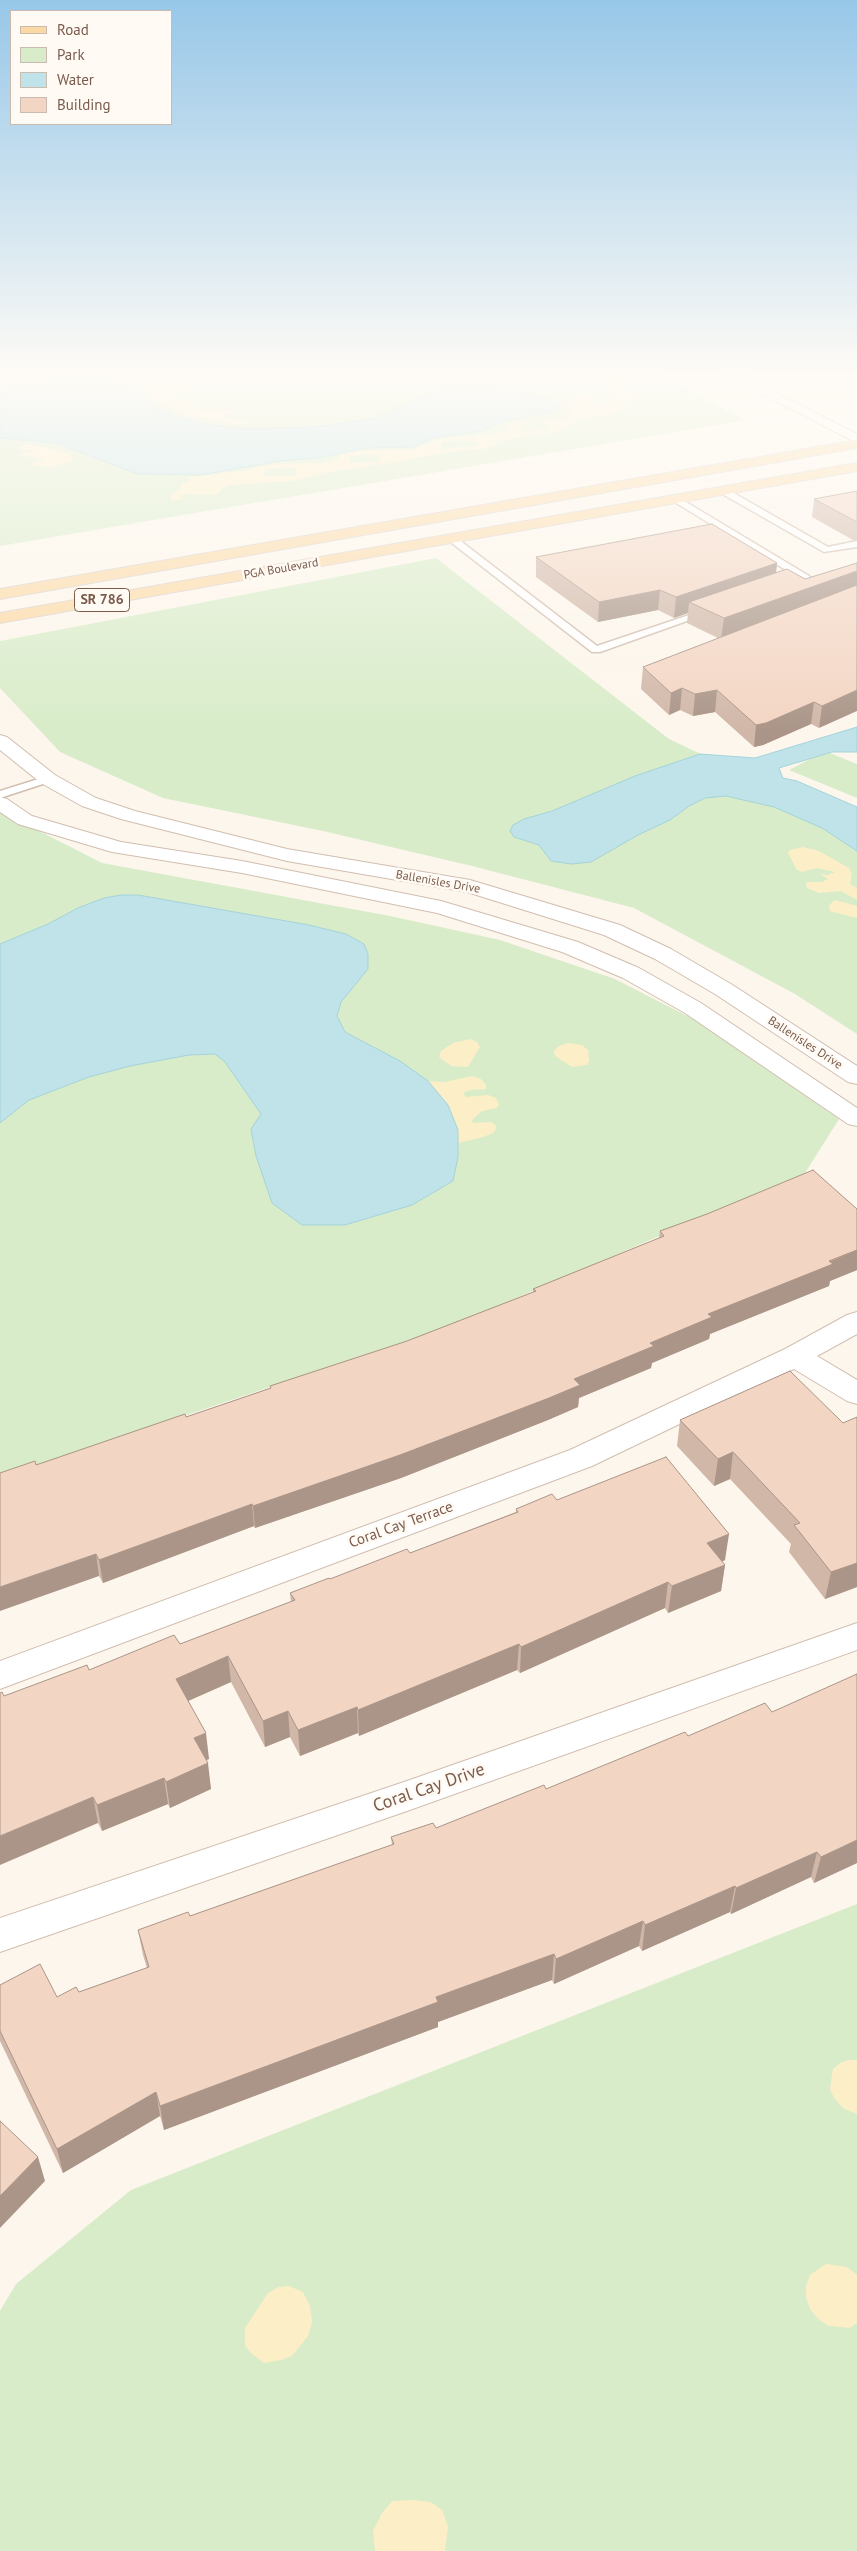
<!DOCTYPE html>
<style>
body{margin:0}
#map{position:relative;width:857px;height:2551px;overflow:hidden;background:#fdf6ec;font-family:"PT Sans",sans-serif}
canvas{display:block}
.legend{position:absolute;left:10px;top:10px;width:162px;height:115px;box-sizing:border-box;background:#fffaf3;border:1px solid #cabbb1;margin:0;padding:6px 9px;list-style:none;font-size:15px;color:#7a5c4d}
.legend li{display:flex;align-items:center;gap:10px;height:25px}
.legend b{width:25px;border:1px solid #cabbb1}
</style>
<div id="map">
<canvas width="857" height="2551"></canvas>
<ul class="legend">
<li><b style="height:6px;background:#fbd9a5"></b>Road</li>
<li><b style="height:14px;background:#d8ecc9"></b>Park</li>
<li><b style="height:14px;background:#bfe3e8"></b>Water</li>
<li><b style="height:14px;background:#f3d5c3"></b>Building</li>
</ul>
</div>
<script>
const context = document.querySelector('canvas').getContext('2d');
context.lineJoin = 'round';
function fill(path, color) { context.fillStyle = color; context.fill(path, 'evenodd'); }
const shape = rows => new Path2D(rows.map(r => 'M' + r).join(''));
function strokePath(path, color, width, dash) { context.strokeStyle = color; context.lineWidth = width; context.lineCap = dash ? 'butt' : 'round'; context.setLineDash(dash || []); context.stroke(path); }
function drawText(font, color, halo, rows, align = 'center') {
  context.font = font + ' "PT Sans",sans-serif'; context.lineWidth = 5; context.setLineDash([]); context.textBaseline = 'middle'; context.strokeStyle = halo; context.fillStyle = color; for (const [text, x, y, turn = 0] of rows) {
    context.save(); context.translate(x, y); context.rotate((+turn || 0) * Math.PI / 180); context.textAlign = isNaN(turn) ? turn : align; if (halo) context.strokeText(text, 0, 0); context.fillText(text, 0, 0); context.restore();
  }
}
fill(shape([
 [0,375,658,375,746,420,0,546],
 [436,558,669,739,857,828,857,1034,795,994,634,908,472,866,323,831,163,798,60,752,0,688,0,641],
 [825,751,857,764,857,798,789,770],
 [0,811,102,863,390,916,500,940,615,979,695,1020,839,1119,805,1173,454,1325,0,1478],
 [857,1904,857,2551,0,2551,0,2311,16,2284,131,2190]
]), '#d8ecc9');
fill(shape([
 [584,375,602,375,621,379,629,397,620,410,607,416,582,418,554,433,508,439,483,449,454,451,385,464,339,470,293,481,231,485,223,488,216,495,186,494,181,496,183,499,172,501,171,499,172,494,179,489,182,484,192,480,186,477,188,477,242,471,278,464,322,463,332,462,341,455,360,451,410,450,441,439,500,433,506,431,510,423,520,421,562,420,573,415,567,406,586,402,570,397,571,395,589,397,595,404,605,407,621,398,615,387],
 [545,421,551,429,524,431,517,424],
 [475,440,479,446,444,449,440,442],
 [378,454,380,462,351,463,348,456],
 [296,468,295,476,264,476,265,469],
 [141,383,182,387,184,390,181,392,164,394,179,400,200,402,191,407,196,410,229,410,231,414,219,417,254,422,239,425,185,415,160,403,147,388,140,385],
 [28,444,68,453,74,460,53,467,34,466,31,464,33,463,45,458,21,456,24,452,41,452,17,448],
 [803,847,819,851,849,868,852,874,850,884,857,888,857,900,841,891,819,893,807,888,806,882,822,882,828,879,820,874,828,875,835,872,817,868,802,872,797,870,788,853,790,850],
 [835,900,857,906,857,918,830,911,829,905],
 [470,1039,477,1042,480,1047,468,1067,451,1066,439,1057,441,1051,453,1043],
 [568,1043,582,1045,588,1050,589,1061,587,1065,572,1067,555,1056,554,1051,559,1046],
 [472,1076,481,1079,486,1085,486,1089,470,1090,463,1093,466,1097,488,1095,496,1098,499,1104,497,1108,482,1111,472,1120,473,1123,492,1122,497,1127,493,1133,483,1137,458,1143,458,1130,448,1105,428,1081,445,1082],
 [848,2060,857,2060,857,2114,843,2108,834,2098,830,2089,833,2069,840,2063],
 [826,2264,847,2267,857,2275,857,2323,850,2328,829,2326,819,2320,810,2309,806,2297,806,2286,810,2275],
 [289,2286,303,2292,310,2306,312,2322,308,2336,292,2356,281,2360,264,2363,252,2354,245,2346,245,2328,268,2293,279,2287],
 [412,2500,431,2502,442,2510,448,2526,445,2551,375,2551,373,2531,382,2513,392,2501]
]), '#fcefc7');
const water = shape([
 [92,380,119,384,136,391,154,408,175,416,198,423,241,429,316,427,376,418,441,387,460,385,520,390,554,400,559,408,553,412,504,421,481,431,432,438,413,447,364,448,318,458,280,461,201,475,138,474,55,443,0,438,0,391,43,382,92,380],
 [857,727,857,752,832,752,779,768,783,778,797,781,857,807,857,851,822,828,774,807,726,796,705,798,689,806,670,820,638,835,591,862,571,864,551,861,539,845,514,837,510,831,513,825,524,819,552,811,635,776,700,754,755,758,857,727],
 [121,895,138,895,309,925,346,934,364,944,368,954,368,969,341,1002,337,1016,345,1032,400,1061,428,1081,448,1105,458,1130,458,1157,453,1181,412,1205,345,1225,302,1225,272,1203,256,1156,251,1129,261,1114,225,1062,215,1054,189,1055,130,1066,89,1077,29,1100,0,1123,0,944,48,924,78,908,104,898,121,895]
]);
fill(water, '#bfe3e8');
strokePath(water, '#a5d3da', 1);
const service = shape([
 [719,488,725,488,828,547,857,541,857,547,824,552,719,492,719,488],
 [676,496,809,576,811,578,788,588,782,588,782,584,799,578,673,501,673,497,676,496],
 [448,536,454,536,597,646,704,610,712,612,600,652,592,652,448,540,448,536],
 [48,776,54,779,52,781,0,798,0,791,48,776]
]);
const minor = shape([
 [0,735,7,737,55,775,96,798,135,811,287,849,470,880,620,925,671,949,731,984,857,1066,857,1084,848,1082,715,994,655,959,604,935,467,892,287,861,121,819,82,806,41,783,0,750,0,735],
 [0,797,7,799,32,816,121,842,242,861,441,901,578,942,639,968,701,1003,857,1108,857,1126,848,1124,685,1013,623,978,562,952,437,913,242,873,112,852,18,824,0,812,0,797],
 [857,1312,857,1334,817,1356,857,1380,857,1404,847,1401,794,1369,592,1466,0,1689,0,1661,570,1450,785,1349,847,1315,857,1312],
 [857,1623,857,1650,407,1811,0,1952,0,1918,407,1781,857,1623]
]);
const tertiary = shape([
 [725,375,741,375,857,434,857,443,725,375]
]);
const primary = shape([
 [857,440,857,448,0,599,0,589,857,440],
 [857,463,857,471,0,623,0,613,857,463]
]);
strokePath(service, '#d1beb0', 3);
strokePath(minor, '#d1beb0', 2);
strokePath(tertiary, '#d1beb0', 2);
strokePath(primary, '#dad1cd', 2);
fill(service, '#fff');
fill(minor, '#fff');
fill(tertiary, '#fff');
fill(primary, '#fbd9a5');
fill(shape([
 [857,491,857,540,853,540,812,517,814,499],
 [536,557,777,563,776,572,805,579,857,563,819,728,811,724,763,745,754,747,715,712,693,716,680,710,669,715,641,689,643,667,718,638,687,623,688,613,674,618,658,610,598,622,536,577],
 [857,1209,857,1270,830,1281,829,1286,710,1334,709,1339,652,1363,651,1368,579,1398,578,1407,548,1420,401,1478,255,1528,254,1526,103,1583,36,1465,186,1417,270,1388,270,1386,407,1341,533,1292,533,1289,659,1238,660,1231,707,1214],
 [857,1417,857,1587,825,1599,789,1552,791,1544,730,1479,714,1486,677,1446,680,1420,843,1423],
 [557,1500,725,1560,722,1562,725,1565,721,1591,668,1613,665,1608,520,1673,517,1670,359,1736,358,1733,300,1756,290,1737,265,1747,231,1682,188,1701,209,1759,206,1760,211,1789,170,1808,168,1804,102,1831,98,1823,4,1696,180,1644,291,1602,290,1593,410,1553,516,1512,516,1509],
 [688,1736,857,1863,814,1883,811,1877,731,1914,730,1912,642,1951,639,1946,554,1984,552,1980,438,2022,438,2027,164,2130,160,2116,63,2173,0,2041,0,1985,57,1997,79,1992,147,1968,143,1955,138,1930,190,1916,392,1845,391,1837,436,1828,546,1789]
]), '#d1b7a8');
fill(shape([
 [777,563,775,583,689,602,688,613,674,618,676,597],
 [857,571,857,586,721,639,724,618],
 [660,590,658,610,598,622,599,602],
 [682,688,680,710,669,715,671,693],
 [717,690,715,712,693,716,695,694],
 [857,690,857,711,819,728,822,706],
 [814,702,811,724,763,745,754,747,756,725],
 [857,1250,857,1270,830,1281,829,1286,710,1334,709,1339,652,1363,651,1368,579,1398,578,1407,548,1420,401,1478,255,1528,253,1506,574,1379,650,1343,708,1314],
 [733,1452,730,1479,714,1486,718,1459],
 [252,1504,254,1526,103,1583,99,1560],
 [729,1534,725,1560,703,1569,707,1543],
 [96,1554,99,1576,0,1611,0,1587],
 [857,1563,857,1587,825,1599,831,1572],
 [725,1565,721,1591,668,1613,672,1586],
 [668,1582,665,1608,520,1673,521,1647],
 [519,1644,517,1670,359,1736,358,1710],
 [228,1656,231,1682,179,1705,176,1679],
 [357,1707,358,1733,300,1756,298,1730],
 [288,1711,290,1737,265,1747,263,1721],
 [206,1733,209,1759,197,1764,194,1738],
 [208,1763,211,1789,170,1808,166,1782],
 [164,1778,168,1804,102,1831,97,1805],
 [93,1797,98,1823,0,1865,0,1836],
 [857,1840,857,1863,814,1883,821,1857],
 [817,1852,811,1877,731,1914,736,1888],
 [735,1886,730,1912,642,1951,645,1925],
 [643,1921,639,1946,554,1984,556,1959],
 [554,1954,552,1980,438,2022,438,2027,164,2130,160,2106,436,1997],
 [156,2092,160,2116,63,2173,57,2149],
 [38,2157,45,2181,0,2228,0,2196]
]), '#aa9588');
const building = shape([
 [857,491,857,522,814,499,857,491],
 [712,524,777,563,676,597,660,590,599,602,536,557,712,524],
 [857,563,857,571,724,618,689,602,787,569,805,579,857,563],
 [857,585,857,690,822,706,814,702,766,723,756,725,717,690,695,694,682,688,671,693,643,667,857,585],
 [813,1170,857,1209,857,1250,829,1261,833,1264,708,1314,712,1317,650,1343,654,1346,574,1379,580,1385,549,1398,400,1455,253,1506,252,1504,99,1560,96,1554,0,1587,0,1473,35,1461,36,1465,185,1414,186,1417,271,1388,270,1386,407,1341,536,1291,533,1289,664,1236,660,1231,707,1214,813,1170],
 [790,1371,843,1423,857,1417,857,1563,831,1572,794,1525,800,1523,733,1452,718,1459,680,1420,790,1371],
 [666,1457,729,1534,707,1543,725,1565,672,1586,668,1582,521,1647,519,1644,358,1710,357,1707,298,1730,288,1711,263,1721,228,1656,176,1679,206,1733,194,1738,208,1763,166,1782,164,1778,97,1805,93,1797,0,1836,0,1693,2,1692,4,1696,87,1665,89,1670,174,1635,180,1644,295,1600,290,1593,329,1578,330,1579,407,1549,410,1553,518,1512,516,1509,552,1494,557,1500,666,1457],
 [857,1674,857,1840,821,1857,817,1852,736,1888,735,1886,645,1925,643,1921,556,1959,554,1954,436,1997,438,2002,160,2106,156,2092,57,2149,0,2031,0,1985,40,1964,57,1997,76,1987,79,1992,149,1967,138,1930,188,1912,190,1916,394,1844,391,1837,433,1823,436,1828,544,1785,546,1789,685,1732,688,1736,765,1703,772,1712,857,1674],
 [0,2121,38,2157,0,2196,0,2121]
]);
fill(building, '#f3d5c3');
strokePath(building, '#aa9588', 1);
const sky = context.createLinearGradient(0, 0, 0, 732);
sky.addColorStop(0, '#97c7e8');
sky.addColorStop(0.51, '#fefbf6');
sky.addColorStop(1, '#fefbf600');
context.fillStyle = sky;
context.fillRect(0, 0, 857, 732);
drawText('12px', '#7a5c4d', '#fffaf3', [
 ["PGA Boulevard",281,569,-10],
 ["Ballenisles Drive",438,882,10],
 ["Ballenisles Drive",805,1043,33]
]);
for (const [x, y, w] of [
 [102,600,55]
]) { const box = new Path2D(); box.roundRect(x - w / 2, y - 11.5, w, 23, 4); context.fillStyle = '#fffaf3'; context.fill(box); strokePath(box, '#7a5c4d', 1); }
drawText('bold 14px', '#7a5c4d', null, [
 ["SR 786",102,600]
]);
drawText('15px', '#7a5c4d', '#fffaf3', [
 ["Coral Cay Terrace",401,1525,-20]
]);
drawText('18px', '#7a5c4d', '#fffaf3', [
 ["Coral Cay Drive",429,1788,-19]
]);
</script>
